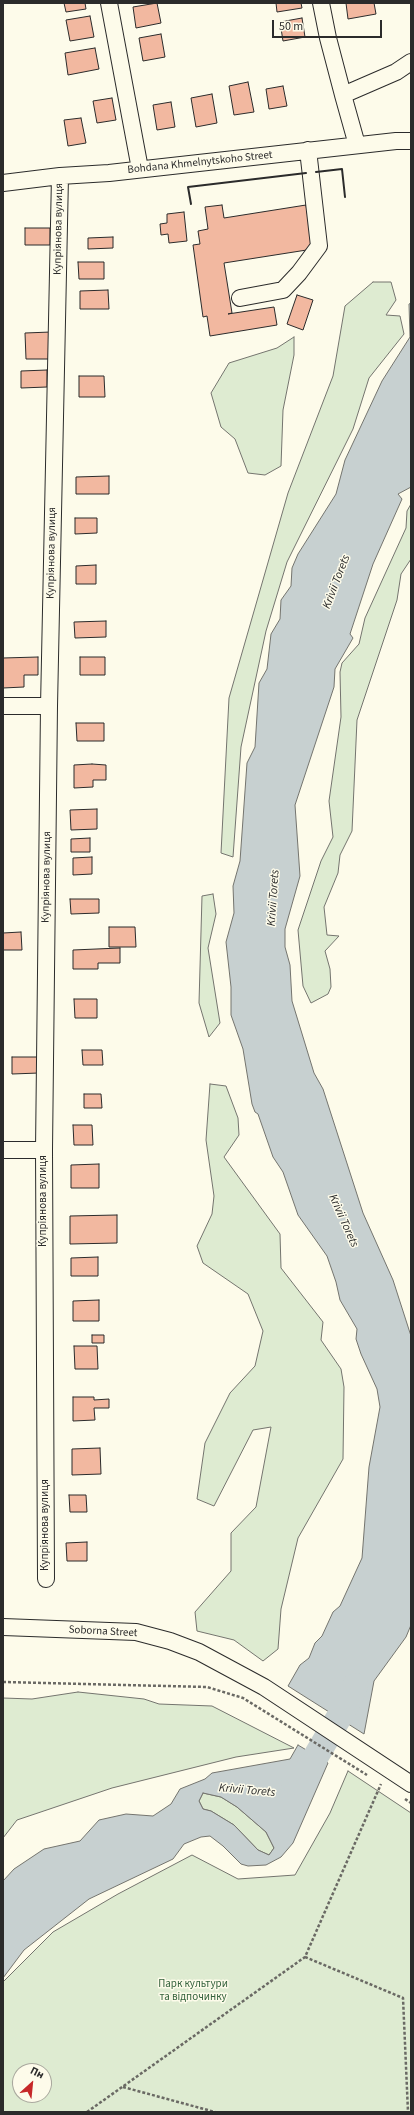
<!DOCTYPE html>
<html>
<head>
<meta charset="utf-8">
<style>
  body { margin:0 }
  #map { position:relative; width:414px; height:2115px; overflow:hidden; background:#fdfbea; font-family:"Source Sans 3",sans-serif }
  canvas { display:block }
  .frame { position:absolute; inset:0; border:4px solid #2b2b2b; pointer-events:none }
  .north { position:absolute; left:12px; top:2063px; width:40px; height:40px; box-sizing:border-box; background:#fdfbea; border:1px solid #a9a89e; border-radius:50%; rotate:27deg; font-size:11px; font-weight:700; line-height:16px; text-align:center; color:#2b2b2b }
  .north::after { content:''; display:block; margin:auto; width:14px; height:18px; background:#c62828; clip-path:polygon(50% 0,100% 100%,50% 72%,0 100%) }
  .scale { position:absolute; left:272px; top:20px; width:110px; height:18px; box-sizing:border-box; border:2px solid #2b2b2b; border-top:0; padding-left:5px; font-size:12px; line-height:14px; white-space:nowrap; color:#2b2b2b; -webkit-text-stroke:3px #fdfbea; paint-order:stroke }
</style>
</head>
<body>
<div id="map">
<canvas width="414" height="2115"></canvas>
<div class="frame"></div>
<div class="north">Пн</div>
<div class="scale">50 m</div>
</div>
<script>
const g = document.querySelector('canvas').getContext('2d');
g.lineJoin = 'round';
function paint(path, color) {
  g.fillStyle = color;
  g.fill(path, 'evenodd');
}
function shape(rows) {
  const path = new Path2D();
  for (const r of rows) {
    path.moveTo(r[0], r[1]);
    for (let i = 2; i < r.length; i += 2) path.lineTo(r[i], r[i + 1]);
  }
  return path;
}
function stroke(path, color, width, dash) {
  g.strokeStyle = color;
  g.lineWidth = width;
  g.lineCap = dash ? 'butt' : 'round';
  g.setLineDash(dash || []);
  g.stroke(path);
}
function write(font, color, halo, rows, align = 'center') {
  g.font = font + ' "Source Sans 3",sans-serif';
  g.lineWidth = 3;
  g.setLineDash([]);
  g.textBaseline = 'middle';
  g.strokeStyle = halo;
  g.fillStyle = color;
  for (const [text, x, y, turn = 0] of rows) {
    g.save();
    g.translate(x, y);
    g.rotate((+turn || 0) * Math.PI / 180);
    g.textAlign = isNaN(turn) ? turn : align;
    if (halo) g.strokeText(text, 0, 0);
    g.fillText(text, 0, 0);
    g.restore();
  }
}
const green = shape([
  [373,282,391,282,396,300,386,315,400,316,404,334,369,378,353,429,287,562,266,631,241,747,233,857,221,853,229,698,288,493,333,376,345,306,373,282],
  [294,337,294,355,283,410,281,466,265,475,248,473,235,439,221,427,211,393,229,363,277,348,294,337],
  [411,504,411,559,401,574,397,600,357,720,352,831,340,855,338,873,324,907,327,935,339,936,325,951,330,969,331,987,328,994,311,1003,303,986,298,930,321,861,333,837,329,801,341,717,340,672,342,663,359,644,365,618,406,528,407,511,411,504],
  [213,894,216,914,208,948,220,1023,209,1037,199,1003,202,896,213,894],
  [210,1084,226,1086,238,1118,239,1135,224,1157,280,1234,281,1268,323,1322,321,1340,341,1369,344,1387,343,1459,298,1538,281,1609,278,1649,263,1661,234,1640,197,1631,195,1612,231,1571,231,1533,256,1507,271,1427,253,1430,214,1506,197,1499,205,1443,230,1393,255,1366,263,1331,248,1294,203,1263,197,1246,212,1214,214,1196,206,1140,210,1084],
  [78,1692,144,1699,159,1704,212,1706,294,1748,236,1757,112,1788,17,1820,3,1838,3,1698,32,1699,78,1692],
  [348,1771,411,1813,411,2112,3,2112,3,1982,53,1932,118,1894,192,1855,238,1879,295,1875,330,1813,348,1771],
  [20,2071,44,2071,44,2095,20,2095,20,2071],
  [203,1793,221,1797,237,1807,266,1832,274,1848,269,1855,258,1850,234,1825,211,1811,203,1809,199,1801,203,1793]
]);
paint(green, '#deebd1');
stroke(green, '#74746e', 1);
const water = shape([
  [411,303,411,487,398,494,402,499,373,564,350,634,353,638,335,669,334,687,295,805,300,876,285,929,285,947,290,965,292,1001,314,1073,323,1089,363,1213,393,1280,411,1336,411,1625,406,1637,374,1681,364,1734,288,1686,300,1665,309,1658,315,1643,322,1636,333,1612,340,1606,362,1558,369,1467,380,1407,377,1389,361,1354,356,1339,357,1329,340,1300,336,1282,327,1256,298,1215,283,1172,273,1157,258,1114,255,1112,252,1104,243,1049,231,1015,231,987,226,942,234,913,233,886,240,861,247,763,255,747,259,683,267,669,271,634,280,619,281,600,291,586,292,568,298,554,336,494,345,460,382,381,410,337,409,304,411,303],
  [298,1745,328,1763,293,1843,281,1857,266,1865,248,1866,241,1864,223,1846,210,1836,201,1837,184,1844,173,1859,89,1899,24,1950,3,1978,3,1881,14,1869,44,1849,80,1841,99,1820,126,1814,153,1816,171,1804,180,1789,205,1779,212,1773,290,1759,298,1745],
  [203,1793,221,1797,237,1807,266,1832,274,1848,269,1855,258,1850,234,1825,211,1811,203,1809,199,1801,203,1793]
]);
paint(water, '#c7d0d0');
stroke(water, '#74746e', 1);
stroke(shape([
  [294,1782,309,1768,348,1702,355,1686]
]), '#c7d0d0', 26);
const building = shape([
  [64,3,85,3,86,9,66,12,64,3],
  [157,3,161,23,136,28,133,7,157,3],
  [276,3,301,3,302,8,277,12,276,3],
  [346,3,374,3,376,14,348,19,346,3],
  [90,16,94,37,70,41,66,20,90,16],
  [302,18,305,37,283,41,280,22,302,18],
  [161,34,165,57,143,61,139,38,161,34],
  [95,48,99,69,68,75,65,53,95,48],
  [248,82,254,112,234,115,229,86,248,82],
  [283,86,287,106,269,109,266,89,283,86],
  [212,94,217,123,196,127,191,98,212,94],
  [112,98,116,120,97,123,93,101,112,98],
  [171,102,175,127,157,130,153,105,171,102],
  [81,118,86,143,68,146,64,120,81,118],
  [222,205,224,218,306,205,313,249,224,263,232,313,228,314,274,307,277,325,210,336,207,316,203,317,193,245,200,244,198,231,208,229,205,207,222,205],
  [184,212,187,241,169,243,168,234,161,235,160,224,167,223,167,214,184,212],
  [25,228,50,228,50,245,25,245,25,228],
  [113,237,113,248,88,249,88,238,113,237],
  [78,262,104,262,104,279,79,279,78,262],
  [108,290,109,309,80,309,80,291,108,290],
  [297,295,313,300,303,330,287,324,297,295],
  [51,332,51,359,26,359,25,333,51,332],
  [47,370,47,387,21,388,21,371,47,370],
  [79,376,104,376,105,397,79,397,79,376],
  [109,476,109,494,76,494,76,477,109,476],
  [75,518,97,518,97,533,75,534,75,518],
  [96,565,96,584,76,584,76,566,96,565],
  [106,621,106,637,75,638,74,622,106,621],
  [38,657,38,675,24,675,24,687,3,688,3,658,38,657],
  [80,657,105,657,105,675,80,675,80,657],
  [76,723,104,723,104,741,77,741,76,723],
  [92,764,106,765,106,780,93,780,93,787,74,788,74,765,92,764],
  [97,809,97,829,71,830,70,810,97,809],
  [90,838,90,852,71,852,71,839,90,838],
  [92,857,92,874,73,875,73,858,92,857],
  [70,899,99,899,99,913,71,914,70,899],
  [109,927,135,927,136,947,109,947,109,927],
  [21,932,22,950,3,950,3,933,21,932],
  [120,948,120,963,98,963,98,969,73,969,73,950,120,948],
  [74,999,97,999,97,1018,75,1018,74,999],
  [82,1050,102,1050,103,1065,83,1065,82,1050],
  [12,1057,39,1057,39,1073,12,1074,12,1057],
  [84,1094,101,1094,102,1108,84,1108,84,1094],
  [73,1125,92,1125,93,1145,74,1145,73,1125],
  [99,1164,99,1188,71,1188,71,1165,99,1164],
  [117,1215,117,1243,70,1244,70,1216,117,1215],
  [98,1257,98,1276,71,1276,71,1258,98,1257],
  [99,1300,99,1321,73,1321,73,1301,99,1300],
  [92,1335,104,1335,104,1343,92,1343,92,1335],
  [74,1346,97,1346,98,1369,75,1369,74,1346],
  [73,1397,94,1397,94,1400,109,1399,109,1408,94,1408,95,1420,73,1421,73,1397],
  [100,1448,101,1474,72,1475,72,1449,100,1448],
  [69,1495,86,1495,87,1512,70,1512,69,1495],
  [87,1542,87,1561,67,1561,66,1543,87,1542]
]);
paint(building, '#f2b8a0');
stroke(building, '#2b2b2b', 1);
const minor = shape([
  [109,3,140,169],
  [321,3,328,38,343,95],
  [357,145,343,95,396,72,411,62],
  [3,183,60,176,109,173,396,141,411,141],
  [240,298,283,290,299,273,319,246,308,150],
  [3,706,49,706],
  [3,1150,44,1150],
  [46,1579,44,1150,49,706,60,176],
  [3,1627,136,1632,170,1641,199,1652,264,1687,411,1784]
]);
stroke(minor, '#2b2b2b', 18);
stroke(shape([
  [3,1682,207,1687,243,1698,367,1775],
  [405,1799,411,1803],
  [305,1957,403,1998,408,2112],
  [123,2087,215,2112],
  [87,2112,305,1957,381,1784]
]), '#6a6964', 2.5, [3, 2]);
stroke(minor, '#fdfbea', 16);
stroke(shape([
  [316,172,342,169,345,197],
  [191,204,188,187,306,173]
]), '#2b2b2b', 2);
write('11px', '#2b2b2b', '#fdfbea', [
  ["Bohdana Khmelnytskoho Street",200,163,-6],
  ["Купріянова вулиця",59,229,-89],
  ["Купріянова вулиця",52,553,-89],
  ["Купріянова вулиця",47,877,-89],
  ["Купріянова вулиця",44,1201,-90],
  ["Купріянова вулиця",46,1525,-90],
  ["Soborna Street",103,1632,3]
]);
write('11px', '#34623c', '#fdfbea', [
  ["Парк культури",193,1985],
  ["та відпочинку",193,1998]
]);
write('italic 12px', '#2b2b2b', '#fdfbea', [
  ["Krivii Torets",337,582,-69],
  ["Krivii Torets",274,898,-86],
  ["Krivii Torets",343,1221,66],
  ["Krivii Torets",247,1791,5]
]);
</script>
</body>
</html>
